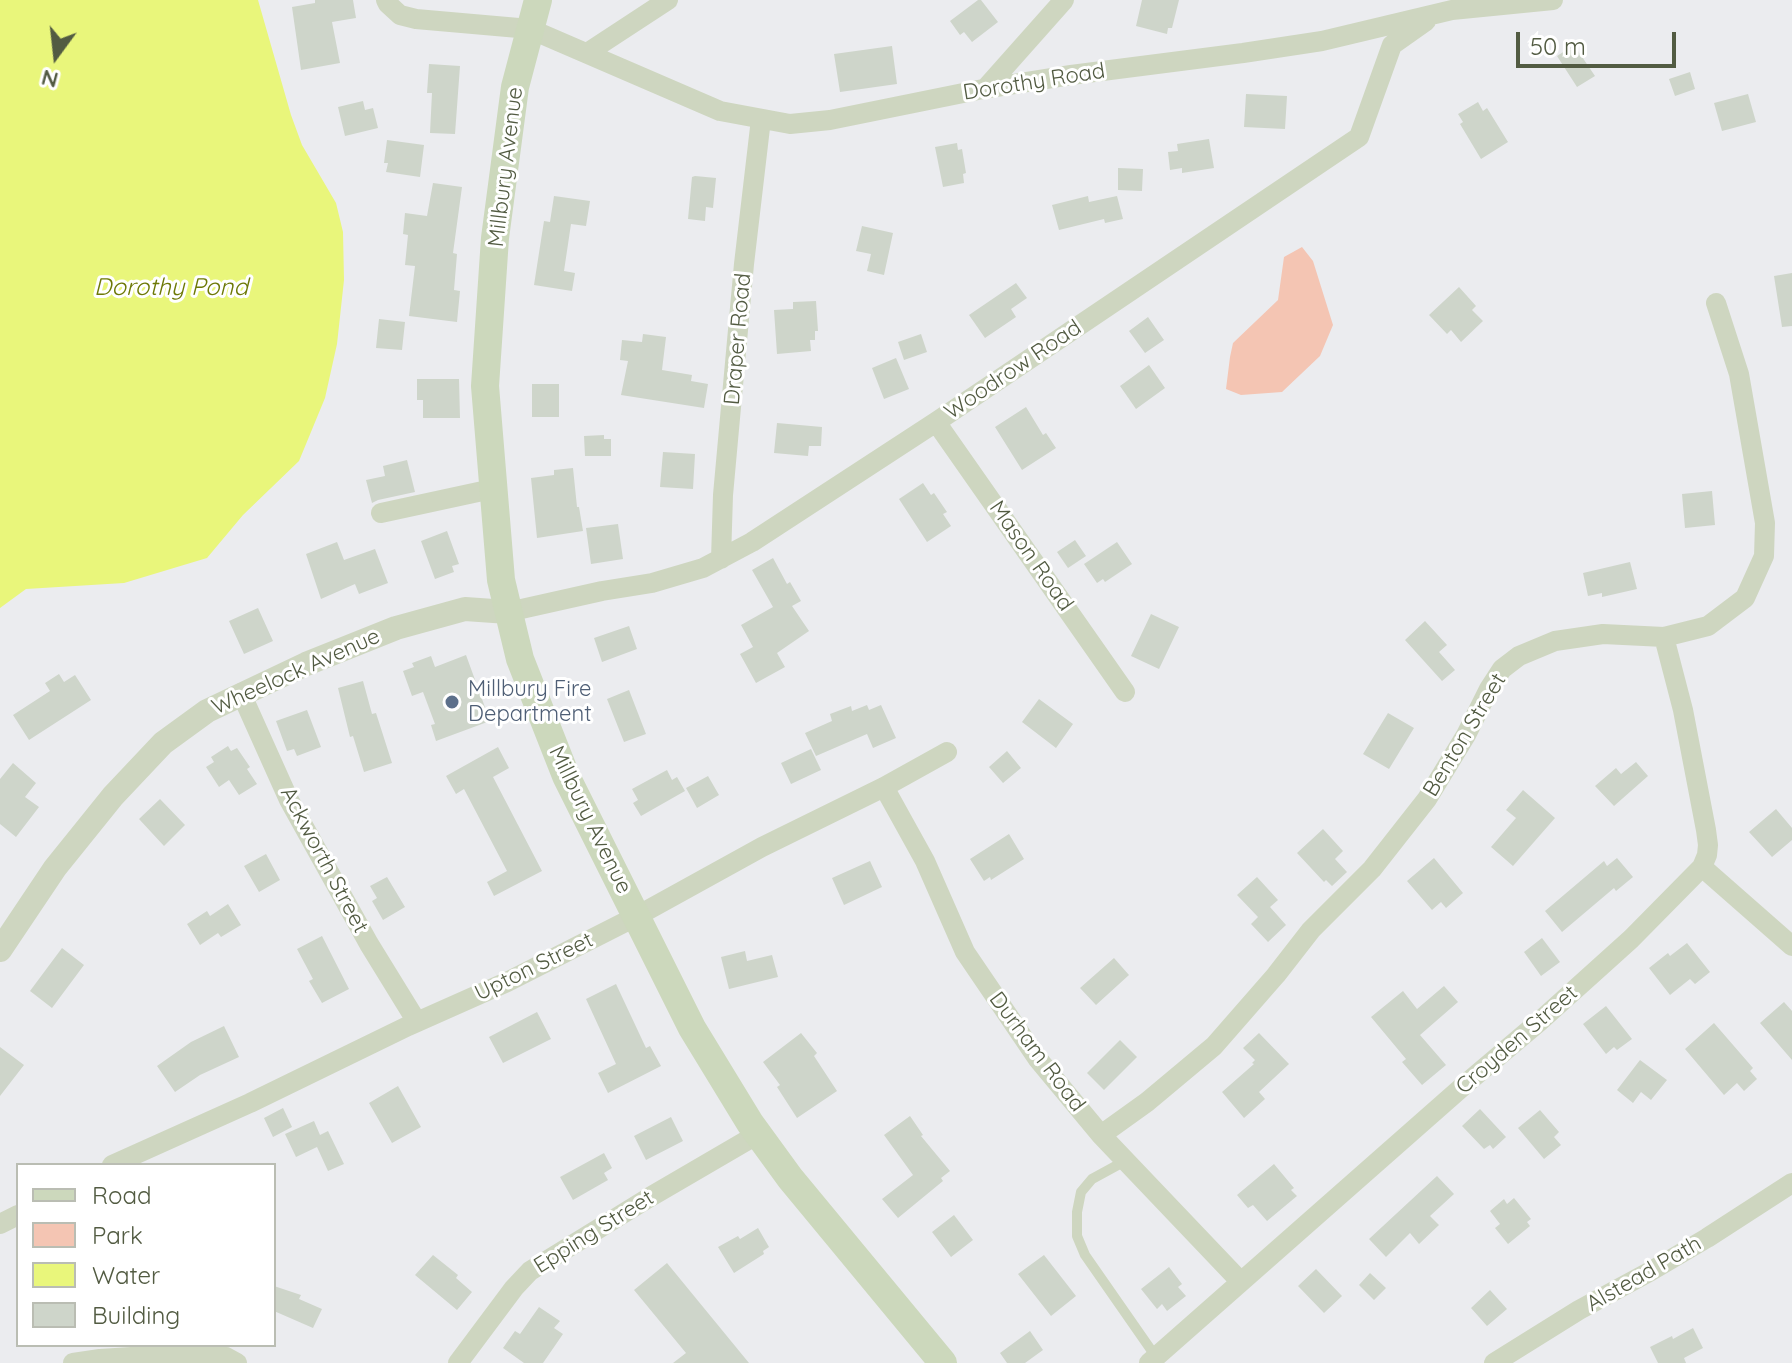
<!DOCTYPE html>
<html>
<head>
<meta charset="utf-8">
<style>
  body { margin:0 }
  #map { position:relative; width:1792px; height:1363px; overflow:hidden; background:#ebecef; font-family:Quicksand,sans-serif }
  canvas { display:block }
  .legend { position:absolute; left:16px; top:1163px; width:260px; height:184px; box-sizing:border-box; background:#fff; border:2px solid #babdb3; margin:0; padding:10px 14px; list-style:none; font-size:24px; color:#525b42 }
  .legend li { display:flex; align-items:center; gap:16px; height:40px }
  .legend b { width:40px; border:2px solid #babdb3 }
  .north { position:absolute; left:16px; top:16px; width:80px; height:80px; -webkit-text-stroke:6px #fff; paint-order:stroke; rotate:195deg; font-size:22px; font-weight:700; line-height:32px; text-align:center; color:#525b42 }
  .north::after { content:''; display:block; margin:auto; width:28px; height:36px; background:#525b42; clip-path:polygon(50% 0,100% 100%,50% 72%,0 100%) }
  .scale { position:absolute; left:1516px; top:32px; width:160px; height:36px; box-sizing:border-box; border:4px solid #525b42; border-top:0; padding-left:10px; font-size:24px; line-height:28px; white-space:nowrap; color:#525b42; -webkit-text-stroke:6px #fff; paint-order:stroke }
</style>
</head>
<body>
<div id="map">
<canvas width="1792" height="1363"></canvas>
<ul class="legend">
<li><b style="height:10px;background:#ccd8bc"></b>Road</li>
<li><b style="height:22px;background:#f4c5b3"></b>Park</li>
<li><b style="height:22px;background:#e9f67b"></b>Water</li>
<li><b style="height:22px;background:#ced5ca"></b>Building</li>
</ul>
<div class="north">N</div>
<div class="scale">50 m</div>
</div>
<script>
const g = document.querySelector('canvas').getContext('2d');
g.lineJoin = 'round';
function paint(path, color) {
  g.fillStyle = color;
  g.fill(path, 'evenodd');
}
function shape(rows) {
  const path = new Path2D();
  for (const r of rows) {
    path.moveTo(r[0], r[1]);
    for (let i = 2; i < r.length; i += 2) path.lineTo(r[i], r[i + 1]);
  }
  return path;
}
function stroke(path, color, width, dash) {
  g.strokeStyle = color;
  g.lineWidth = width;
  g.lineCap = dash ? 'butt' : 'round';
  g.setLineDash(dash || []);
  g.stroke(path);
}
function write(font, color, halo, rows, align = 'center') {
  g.font = font + ' Quicksand,sans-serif';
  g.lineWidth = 6;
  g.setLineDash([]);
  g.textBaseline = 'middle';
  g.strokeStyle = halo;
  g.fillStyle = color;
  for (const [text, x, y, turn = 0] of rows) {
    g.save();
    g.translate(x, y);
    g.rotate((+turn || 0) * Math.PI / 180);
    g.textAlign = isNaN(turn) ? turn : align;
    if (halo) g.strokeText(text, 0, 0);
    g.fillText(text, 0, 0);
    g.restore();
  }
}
paint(shape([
  [1302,247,1313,261,1333,325,1320,356,1282,392,1241,395,1226,389,1230,357,1233,343,1278,300,1284,257]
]), '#f4c5b3');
paint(shape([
  [0,0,258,0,291,115,302,145,336,203,343,232,344,280,337,344,325,398,299,461,243,515,207,558,124,583,26,589,0,608]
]), '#e9f67b');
paint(shape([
  [315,0,353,0,356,18,332,22,340,63,301,70,292,7,315,3],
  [978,0,981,0,998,22,972,42,964,32,960,35,950,21],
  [1142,0,1179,0,1172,28,1168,28,1167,34,1136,26],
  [1574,45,1595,76,1577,87,1557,56],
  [892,46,897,84,840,92,834,54],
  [429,64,460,66,455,134,430,133,432,93,427,93],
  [1690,72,1695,89,1675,96,1669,79],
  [1246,94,1287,96,1285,129,1244,127],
  [1748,94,1756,122,1722,131,1714,103],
  [363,101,365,110,373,108,378,128,345,136,338,107],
  [1478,102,1483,111,1487,108,1508,142,1481,159,1460,124,1463,122,1458,114],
  [1209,139,1214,168,1182,173,1182,168,1170,170,1168,152,1178,151,1177,144],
  [387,140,424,145,420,177,386,172,388,163,384,163],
  [957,143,958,150,962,149,966,173,963,174,964,183,943,187,935,147],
  [1118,168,1143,169,1142,191,1118,190],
  [695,176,716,178,713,208,706,207,705,221,688,219,692,177],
  [433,183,462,187,453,253,457,254,454,290,460,291,457,322,409,316,415,266,405,265,408,235,403,234,405,213,427,216],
  [554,196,590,201,586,226,571,224,564,271,575,273,572,291,534,285,544,221,550,222],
  [1088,196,1089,202,1117,196,1123,219,1105,223,1104,219,1059,230,1052,205],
  [862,226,893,233,884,275,867,271,871,254,856,251],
  [1792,273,1792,326,1782,327,1774,276],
  [1016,283,1027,298,1011,309,1016,317,985,338,969,315],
  [1459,287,1476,306,1472,310,1483,321,1461,342,1451,330,1447,334,1429,315],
  [816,301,818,331,815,331,815,340,810,340,811,351,777,354,774,310,793,309,793,302],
  [1148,317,1164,340,1145,353,1129,331],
  [379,319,405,322,402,350,376,348],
  [643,334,666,337,662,370,692,375,691,381,708,384,704,408,621,395,628,361,620,360,622,340,642,342],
  [921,334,927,352,904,360,898,342],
  [896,358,909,389,884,399,872,368],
  [1149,365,1165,388,1136,409,1120,386],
  [417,379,459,379,460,418,423,418,423,400,417,400],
  [532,384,559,384,559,417,532,417],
  [1026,407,1043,435,1046,433,1056,448,1022,470,995,427],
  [777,423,822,427,821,446,809,446,808,456,774,453],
  [604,435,604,439,611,439,611,456,585,456,584,436],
  [663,452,695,454,693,489,660,487],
  [407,460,415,492,378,500,372,503,366,480,385,476,383,466],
  [573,468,577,507,579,507,583,531,537,538,531,478,554,475,554,470],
  [923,483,931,495,934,493,947,512,943,514,951,526,927,542,899,499],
  [1712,491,1715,525,1685,528,1682,494],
  [618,524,623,559,591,564,586,528],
  [447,531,459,564,452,566,454,572,435,579,421,541],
  [1075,540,1086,556,1068,568,1057,552],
  [337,542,344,560,375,549,388,583,359,594,355,584,321,599,306,554],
  [1117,542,1132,564,1105,582,1103,579,1097,583,1084,564],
  [773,558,787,584,790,582,801,601,792,606,809,631,777,653,785,667,756,683,740,654,753,647,741,625,773,607,752,570],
  [1630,562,1637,589,1602,597,1602,593,1588,596,1583,573],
  [258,608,273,641,244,654,229,621],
  [1151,614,1179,627,1159,669,1131,656],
  [1425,621,1447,645,1439,652,1455,670,1442,681,1405,640],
  [629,626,637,649,602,662,594,638],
  [466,655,490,721,436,741,431,725,435,724,423,692,412,696,403,671,414,667,412,663,431,656,435,667],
  [59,674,64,682,75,675,91,700,29,740,13,715,50,691,45,683],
  [363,681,372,714,376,713,392,763,364,772,353,736,350,737,338,688],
  [629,690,646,734,624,742,607,699],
  [1039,699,1073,724,1056,748,1022,722],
  [867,705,869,710,881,705,896,738,873,748,867,734,816,756,805,733,832,721,830,714,851,706,852,711],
  [307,710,321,747,297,756,294,749,287,751,276,721],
  [1388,713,1414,728,1389,769,1363,754],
  [228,746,231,751,237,748,250,767,247,769,257,784,239,795,229,780,219,787,206,767,214,762,211,757],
  [498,747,509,768,493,777,542,871,494,896,487,882,507,871,464,789,456,794,446,776],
  [811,749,821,770,791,784,781,763],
  [1007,751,1021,768,1003,783,989,767],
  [1636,762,1648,776,1614,806,1595,786,1616,768,1621,774],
  [13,763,36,783,25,797,39,807,16,837,0,824,0,779],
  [667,770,672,780,677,777,685,791,641,816,633,803,638,800,632,789],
  [708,776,719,795,697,808,686,788],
  [1523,790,1555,818,1513,866,1491,847,1516,818,1506,810],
  [160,799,185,825,164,846,139,819],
  [1776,809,1792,828,1792,840,1772,857,1749,832],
  [1323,829,1343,851,1335,859,1347,872,1332,886,1326,880,1324,882,1297,853],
  [1009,834,1024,859,991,880,990,877,984,881,970,859],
  [266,854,280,880,259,892,244,866],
  [1434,858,1463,893,1446,908,1441,902,1432,910,1407,881],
  [1617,858,1633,877,1616,891,1614,888,1562,932,1545,911,1604,861,1607,866],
  [870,861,882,887,844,905,832,878],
  [387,877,405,907,383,920,372,901,377,898,370,886],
  [1257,877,1278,900,1270,907,1286,925,1268,942,1251,924,1258,917,1237,895],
  [228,904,241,925,221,937,218,933,200,945,187,924,207,911,210,916],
  [322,936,349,989,322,1003,309,981,313,979,297,949],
  [1542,938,1560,962,1541,976,1524,952],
  [1687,943,1710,972,1695,984,1690,979,1670,995,1649,968,1668,953,1670,956],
  [62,948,84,965,52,1008,30,991],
  [745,951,747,961,772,955,778,977,729,989,721,957],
  [1114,958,1129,975,1096,1005,1080,988],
  [616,984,646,1048,650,1046,661,1066,608,1093,598,1073,616,1064,586,999],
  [1444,986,1458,1002,1420,1035,1446,1065,1422,1085,1402,1062,1406,1059,1371,1017,1403,991,1417,1009],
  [1784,1002,1792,1011,1792,1060,1760,1023],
  [1606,1006,1632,1039,1617,1050,1614,1047,1606,1054,1583,1024],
  [537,1012,551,1039,503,1063,489,1037],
  [1714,1023,1753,1068,1750,1071,1757,1079,1744,1091,1737,1083,1724,1095,1685,1049],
  [224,1026,239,1057,200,1075,175,1092,157,1066,191,1042],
  [801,1033,817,1053,814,1056,837,1091,797,1118,777,1087,780,1085,763,1062],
  [1259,1033,1289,1064,1259,1092,1265,1099,1244,1118,1222,1092,1254,1064,1252,1063,1255,1060,1243,1048],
  [1120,1040,1137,1057,1104,1090,1087,1073],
  [0,1047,24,1065,0,1096],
  [1640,1060,1667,1080,1651,1100,1641,1092,1633,1103,1617,1090],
  [398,1086,421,1127,392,1143,369,1103],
  [283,1108,292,1127,273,1137,264,1118],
  [1480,1109,1506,1137,1493,1149,1490,1145,1484,1149,1462,1126],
  [1540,1110,1559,1132,1554,1137,1561,1145,1544,1159,1518,1128],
  [910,1116,923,1135,921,1136,950,1171,941,1178,943,1181,898,1218,882,1199,913,1175,884,1135],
  [671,1117,683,1141,646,1160,634,1136],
  [314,1121,320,1135,328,1131,344,1164,328,1171,317,1147,296,1157,285,1134],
  [604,1153,612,1168,604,1173,608,1180,573,1200,560,1177],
  [1274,1164,1294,1188,1291,1190,1297,1196,1267,1221,1253,1205,1248,1208,1237,1195],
  [1437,1176,1454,1194,1430,1216,1439,1225,1419,1244,1410,1233,1386,1257,1369,1239],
  [1514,1198,1531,1219,1527,1222,1530,1226,1508,1244,1495,1228,1500,1224,1490,1211,1504,1199,1507,1204],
  [954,1215,973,1240,951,1257,932,1232],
  [758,1228,769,1247,763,1251,764,1254,734,1273,718,1247,738,1236,740,1239],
  [433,1255,458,1275,456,1278,472,1292,457,1310,415,1275],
  [1044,1255,1076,1296,1051,1316,1018,1274],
  [667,1263,749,1363,673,1363,686,1353,634,1290],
  [1169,1267,1182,1284,1178,1287,1186,1296,1167,1311,1162,1304,1157,1309,1141,1289],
  [1316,1269,1342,1296,1324,1313,1298,1286],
  [1370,1273,1386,1288,1374,1300,1359,1285],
  [274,1286,301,1295,299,1299,322,1309,313,1328,274,1311],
  [1490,1290,1507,1309,1487,1326,1471,1308],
  [539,1307,560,1321,554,1328,563,1334,543,1363,524,1363,503,1348,515,1331,520,1334],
  [1693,1328,1703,1348,1684,1358,1686,1363,1658,1363,1650,1347,1672,1336,1673,1339],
  [1030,1331,1043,1350,1025,1363,1007,1363,1000,1353]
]), '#ced5ca');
stroke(shape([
  [1125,1161,1092,1179,1081,1192,1077,1212,1077,1236,1085,1255,1156,1357]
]), '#ced6c0', 10);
stroke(shape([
  [386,0,388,4,400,15,416,19,530,29,720,111,790,124,830,120,983,89,1071,75,1243,53,1322,41,1452,10,1553,0],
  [587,53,668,0],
  [985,89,1064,0],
  [936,422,1125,692],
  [381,513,492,489],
  [721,559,723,495,744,264,761,119],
  [508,612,602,591,652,583,703,568,752,542,936,422,1359,137,1392,45,1426,21],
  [241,693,289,800,369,944,417,1022],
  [884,787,925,861,965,952,1037,1058,1101,1135,1241,1282],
  [1702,867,1792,946],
  [1101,1135,1147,1102,1214,1046,1276,975,1311,930,1372,869,1427,799,1466,735,1489,689,1502,669,1519,656,1555,641,1603,634,1664,637,1708,626,1745,598,1764,556,1765,523,1739,374,1716,303],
  [112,1165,250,1103,408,1026,507,982,637,916,762,847,884,787,947,752],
  [0,1224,18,1215],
  [73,1363,100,1359,178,1354,226,1357,237,1363],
  [458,1363,514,1288,530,1271,650,1197,758,1134],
  [1149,1363,1469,1081,1540,1021,1631,939,1702,867,1707,855,1708,845,1706,830,1683,710,1664,637],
  [1494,1363,1579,1310,1651,1271,1707,1238,1792,1183]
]), '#ced6c0', 20);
stroke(shape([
  [0,950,55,868,113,796,163,743,207,711,306,664,396,628,465,609,508,612]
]), '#ced6c0', 24);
stroke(shape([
  [538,0,515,87,495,238,485,386,501,580,520,659,566,776,692,1028,750,1123,790,1178,943,1363]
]), '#ccd8bc', 28);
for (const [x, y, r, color] of [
  [452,702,8,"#5c6f8a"]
]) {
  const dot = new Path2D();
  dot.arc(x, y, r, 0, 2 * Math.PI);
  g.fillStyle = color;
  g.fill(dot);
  stroke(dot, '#fff', 3);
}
write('22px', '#525b42', '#fff', [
  ["Dorothy Road",1034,82,-9],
  ["Millbury Avenue",506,167,-83],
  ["Draper Road",738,339,-85],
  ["Woodrow Road",1013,370,-34],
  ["Mason Road",1031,556,55],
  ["Wheelock Avenue",296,672,-24],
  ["Benton Street",1465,735,-59],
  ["Millbury Avenue",590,820,64],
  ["Ackworth Street",324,860,62],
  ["Upton Street",534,967,-26],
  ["Croyden Street",1517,1040,-41],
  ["Durham Road",1037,1052,53],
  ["Epping Street",594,1232,-32],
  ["Alstead Path",1644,1274,-30]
]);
write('22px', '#4e5e75', '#fff', [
  ["Millbury Fire",468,689],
  ["Department",468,714]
], 'left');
write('italic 24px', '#6d7906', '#fff', [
  ["Dorothy Pond",171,288]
]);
</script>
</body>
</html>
